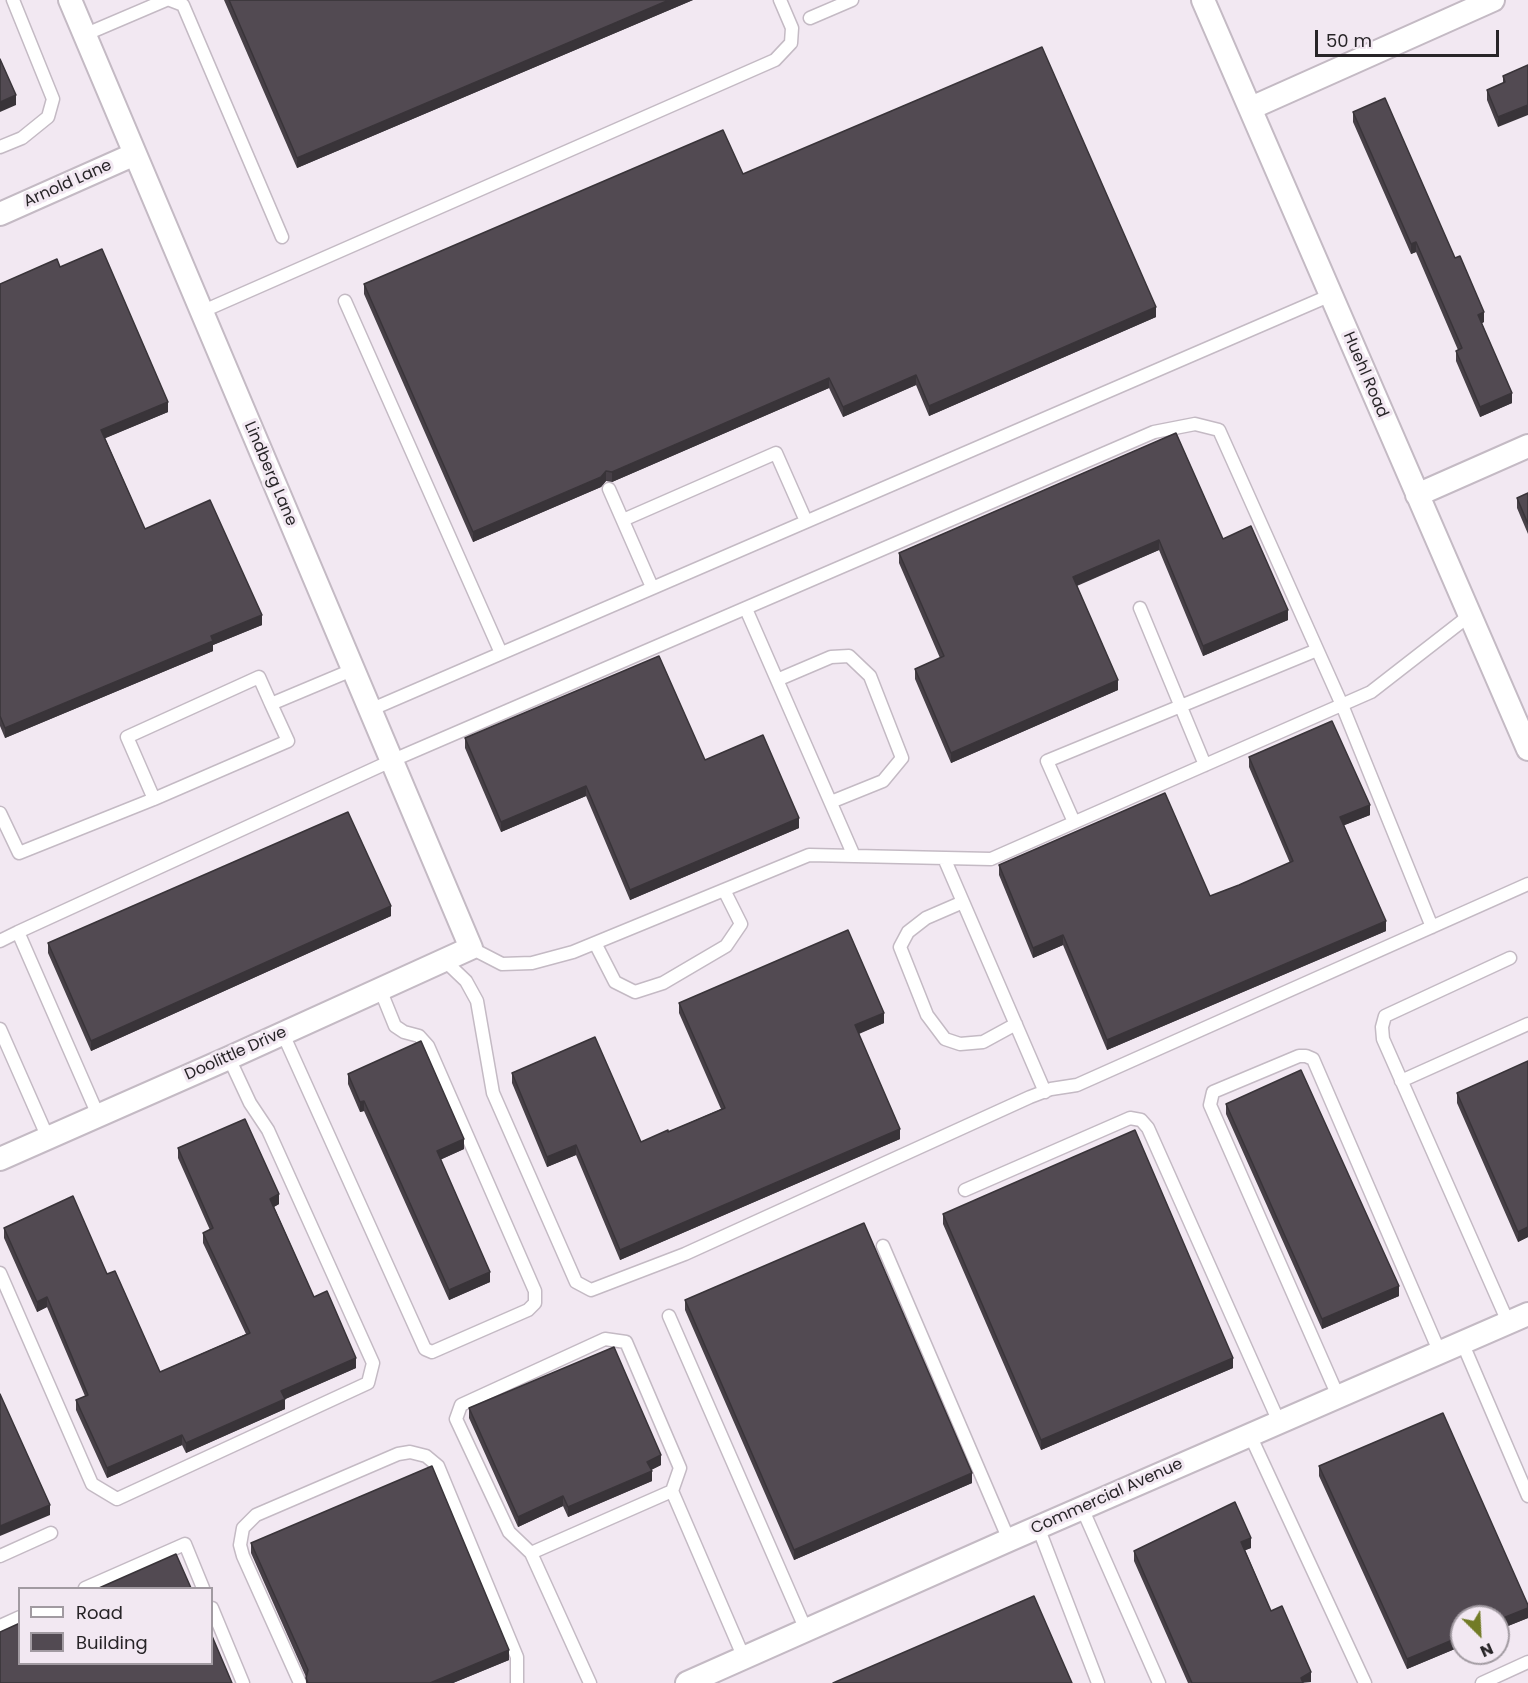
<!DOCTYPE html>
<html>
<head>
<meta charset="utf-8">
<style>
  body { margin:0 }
  #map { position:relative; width:1528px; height:1683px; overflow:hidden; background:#f2e8f2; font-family:Poppins,sans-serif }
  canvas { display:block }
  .legend { position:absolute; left:18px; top:1587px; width:195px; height:78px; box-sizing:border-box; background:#f2e8f2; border:2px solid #a19aa1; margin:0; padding:8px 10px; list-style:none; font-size:18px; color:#282528 }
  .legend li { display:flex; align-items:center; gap:12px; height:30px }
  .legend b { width:30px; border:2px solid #a19aa1 }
  .north { position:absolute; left:1450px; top:1605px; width:60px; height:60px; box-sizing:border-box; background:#f2e8f2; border:2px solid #a19aa1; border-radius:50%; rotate:156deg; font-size:16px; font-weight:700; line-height:24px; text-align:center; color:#282528 }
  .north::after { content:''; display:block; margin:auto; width:21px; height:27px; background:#727b26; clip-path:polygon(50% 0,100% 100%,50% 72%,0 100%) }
  .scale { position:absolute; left:1315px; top:30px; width:184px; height:27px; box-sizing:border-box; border:3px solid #282528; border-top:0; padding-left:8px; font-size:18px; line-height:21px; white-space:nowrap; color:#282528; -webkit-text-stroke:4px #f2e8f2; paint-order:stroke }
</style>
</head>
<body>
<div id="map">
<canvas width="1528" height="1683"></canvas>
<ul class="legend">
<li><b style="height:8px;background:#fff"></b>Road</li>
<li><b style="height:16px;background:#524a52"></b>Building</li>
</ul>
<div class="north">N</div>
<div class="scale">50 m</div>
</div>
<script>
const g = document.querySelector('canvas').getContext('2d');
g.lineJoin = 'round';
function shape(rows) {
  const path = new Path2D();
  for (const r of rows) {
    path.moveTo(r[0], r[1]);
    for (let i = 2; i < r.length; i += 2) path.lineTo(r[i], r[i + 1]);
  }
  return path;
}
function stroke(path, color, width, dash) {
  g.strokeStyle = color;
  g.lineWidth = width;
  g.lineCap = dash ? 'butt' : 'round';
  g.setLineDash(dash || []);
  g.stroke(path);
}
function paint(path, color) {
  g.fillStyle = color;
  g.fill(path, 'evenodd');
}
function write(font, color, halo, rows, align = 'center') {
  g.font = font + ' Poppins,sans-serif';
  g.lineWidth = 6;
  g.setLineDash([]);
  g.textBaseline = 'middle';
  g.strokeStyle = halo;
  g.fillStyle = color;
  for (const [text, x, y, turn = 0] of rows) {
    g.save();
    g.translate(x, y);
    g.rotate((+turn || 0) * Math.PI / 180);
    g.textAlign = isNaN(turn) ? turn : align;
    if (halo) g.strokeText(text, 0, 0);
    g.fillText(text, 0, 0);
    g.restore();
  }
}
const lane = shape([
  [170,0,183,5,282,237],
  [810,18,852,0],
  [84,35,166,0],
  [0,147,22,138,48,117,53,99,13,0],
  [345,301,501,653],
  [201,312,775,60,791,43,792,28,780,0],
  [609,489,652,587],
  [623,520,776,453,806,521],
  [1140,608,1205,765],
  [746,609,854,856],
  [777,680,831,657,849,656,870,676,902,758,883,781,831,802],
  [271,704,259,677,127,737,154,799,288,741,271,704,352,670],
  [370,710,1331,295],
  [0,813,19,853,154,799],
  [1074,822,1047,761,1317,650],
  [944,858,1045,1092],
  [963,902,926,918,908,932,900,947,927,1015,945,1039,960,1044,983,1042,1016,1024],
  [0,941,18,932],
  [595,943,615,982,635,992,663,983,726,946,741,924,724,890],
  [471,948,502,964,532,963,573,952,809,855,991,859,1371,692,1470,615],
  [444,960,466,981,477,1001,493,1093,576,1282,591,1290,685,1254,1030,1097,1051,1089,1077,1085,1528,884],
  [0,1029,48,1138],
  [283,1034,425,1349,432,1352,528,1310,535,1303,535,1291,428,1046,419,1036,404,1032,395,1026,380,989],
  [1401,1081,1528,1024],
  [98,1115,18,932,391,761,1154,432,1195,424,1219,430,1342,705,1432,927],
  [965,1190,1130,1118,1141,1120,1148,1128,1279,1422],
  [883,1246,1009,1540],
  [0,1273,92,1484,117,1499,368,1383,373,1363,268,1130,250,1103,229,1058],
  [669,1316,806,1630],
  [1508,1322,1383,1039,1382,1027,1385,1016,1510,958],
  [1462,1342,1528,1496],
  [1338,1396,1210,1105,1213,1092,1299,1056,1306,1056,1313,1059,1440,1353],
  [1250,1435,1365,1683],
  [1082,1508,1159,1683],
  [1038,1527,1098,1683],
  [531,1553,672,1491],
  [0,1556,51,1533],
  [85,1588,185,1544,203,1588],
  [212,1608,243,1683],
  [0,1626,20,1617],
  [300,1683,243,1556,240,1545,243,1528,256,1515,398,1454,410,1452,426,1456,438,1466,517,1657,517,1683],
  [590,1683,531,1553,509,1532,456,1419,461,1405,605,1339,626,1342,680,1468,672,1491,744,1658],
  [1482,1683,1528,1662]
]);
const street = shape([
  [1203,0,1528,749],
  [1251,108,1493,0],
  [0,214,135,154],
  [1417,495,1528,446],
  [0,1159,229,1058,471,948,70,0],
  [687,1683,1009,1540,1528,1314]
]);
stroke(lane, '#c4bac4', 15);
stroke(street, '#c4bac4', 26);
stroke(lane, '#fff', 12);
stroke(street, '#fff', 22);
paint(shape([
  [224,0,693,0,297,168],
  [1528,65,1498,127,1487,100,1487,90,1503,83,1503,76],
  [1353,112,1455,258,1484,322,1482,323,1512,403,1480,417,1456,361,1456,351,1458,350,1416,252,1411,254,1353,122],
  [743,174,1156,317,929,416,916,385,843,417,829,388,612,482,606,481,601,487,473,542,364,294,364,284],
  [60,267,168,412,105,438,145,529,262,625,213,645,213,651,5,738,0,726,0,284],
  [1176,433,1223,539,1288,620,1203,656,1159,550,1077,586,1118,690,951,763,915,679,915,669,940,658,899,563,899,553],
  [1528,493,1528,534,1517,508,1517,498],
  [465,738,705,760,799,828,630,900,586,796,501,832,465,748],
  [1249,757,1370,815,1344,825,1386,931,1107,1050,1063,945,1033,958,999,875,999,865,1210,896,1239,885,1290,863,1249,767],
  [391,916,91,1051,48,953,48,943],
  [679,1003,884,1023,859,1034,900,1139,620,1260,576,1155,547,1167,512,1083,512,1073,641,1142,668,1132,721,1109,679,1013],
  [1528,1061,1528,1237,1518,1242,1457,1103,1457,1093],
  [348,1074,464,1149,440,1160,490,1282,449,1300,364,1111,360,1112,348,1084],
  [1226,1104,1399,1296,1322,1329,1226,1114],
  [178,1148,279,1204,274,1207,314,1297,356,1368,285,1399,285,1409,186,1453,182,1445,107,1478,76,1410,76,1400,85,1396,47,1307,37,1312,4,1238,4,1228,107,1274,160,1372,246,1334,203,1243,203,1233,210,1230,178,1158],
  [943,1214,1233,1368,1041,1450,943,1224],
  [685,1300,972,1483,794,1560,685,1310],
  [469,1408,661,1465,651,1470,652,1481,568,1517,563,1506,518,1527,469,1418],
  [1319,1466,1528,1618,1498,1630,1498,1617,1462,1617,1462,1646,1407,1669,1319,1476],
  [251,1543,509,1660,453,1683,306,1683,306,1677,251,1553],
  [1251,1548,1245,1550,1271,1611,1311,1682,1188,1683,1134,1561,1134,1551]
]), '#474047');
paint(shape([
  [669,0,693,0,297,168,297,158],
  [16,95,16,105,0,112,0,102],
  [1528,105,1528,115,1498,127,1498,117],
  [1416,242,1416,252,1411,254,1411,244],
  [1156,307,1156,317,929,416,929,406],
  [1484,312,1484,322,1478,325,1478,315],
  [916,375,916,385,843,417,843,407],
  [829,378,829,388,612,482,612,472],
  [1512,393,1512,403,1480,417,1480,407],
  [168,402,168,412,101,440,101,430],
  [606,471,606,481,601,487,473,542,473,532],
  [1159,540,1159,550,1073,587,1073,577],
  [1288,610,1288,620,1203,656,1203,646],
  [262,615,262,625,213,645,213,651,5,738,5,728,211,636],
  [1118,680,1118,690,951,763,951,753],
  [586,786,586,796,501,832,501,822],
  [1370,805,1370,815,1340,827,1340,817],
  [799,818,799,828,630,900,630,890],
  [391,906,391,916,91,1051,91,1041],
  [1386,921,1386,931,1107,1050,1107,1040],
  [1063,935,1063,945,1033,958,1033,948],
  [884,1013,884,1023,855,1035,855,1025],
  [364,1101,364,1111,360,1112,360,1102],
  [900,1129,900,1139,620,1260,620,1250],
  [464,1139,464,1149,437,1161,437,1151],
  [576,1145,576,1155,547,1167,547,1157],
  [279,1194,279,1204,270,1209,270,1199],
  [1528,1227,1528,1237,1518,1242,1518,1232],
  [490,1272,490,1282,449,1300,449,1290],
  [1399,1286,1399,1296,1322,1329,1322,1319],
  [47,1297,47,1307,37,1312,37,1302],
  [356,1358,356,1368,281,1401,281,1391],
  [1233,1358,1233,1368,1041,1450,1041,1440],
  [285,1399,285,1409,186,1453,186,1443],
  [182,1435,182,1445,107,1478,107,1468],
  [661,1455,661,1465,647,1472,647,1462],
  [652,1471,652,1481,568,1517,568,1507],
  [972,1473,972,1483,794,1560,794,1550],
  [563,1496,563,1506,518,1527,518,1517],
  [50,1505,50,1515,0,1536,0,1526],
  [1251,1538,1251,1548,1241,1552,1241,1542],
  [1528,1608,1528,1618,1498,1630,1498,1620],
  [1462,1636,1462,1646,1407,1669,1407,1659],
  [509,1650,509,1660,453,1683,430,1683],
  [1311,1672,1311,1682,1301,1683,1301,1678]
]), '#393439');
const building = shape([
  [229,0,669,0,297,158,229,0],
  [1042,47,1156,307,929,406,916,375,843,407,829,378,612,472,606,471,601,477,473,532,364,284,723,130,743,174,1042,47],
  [0,59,16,95,0,102,0,59],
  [1528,65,1528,105,1498,117,1487,90,1505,82,1503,76,1528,65],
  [1385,98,1455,258,1460,256,1484,312,1478,315,1512,393,1480,407,1456,351,1462,348,1416,242,1411,244,1353,112,1385,98],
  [102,249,168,402,101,430,145,529,210,500,262,615,211,636,213,641,5,728,0,716,0,284,57,259,60,267,102,249],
  [1176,433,1223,539,1251,526,1288,610,1203,646,1159,540,1073,577,1118,680,951,753,915,669,944,656,899,553,1176,433],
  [1528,493,1528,524,1517,498,1528,493],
  [659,656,705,760,763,735,799,818,630,890,586,786,501,822,465,738,659,656],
  [1332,721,1370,805,1340,817,1386,921,1107,1040,1063,935,1033,948,999,865,1165,793,1210,896,1239,885,1293,861,1249,757,1332,721],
  [348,812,391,906,91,1041,48,943,348,812],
  [848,930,884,1013,855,1025,900,1129,620,1250,576,1145,547,1157,512,1073,595,1037,641,1142,668,1130,668,1132,725,1108,679,1003,848,930],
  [421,1041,464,1139,437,1151,490,1272,449,1290,364,1101,360,1102,348,1074,421,1041],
  [1528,1061,1528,1227,1518,1232,1457,1093,1528,1061],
  [1301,1070,1399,1286,1322,1319,1226,1104,1301,1070],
  [245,1119,279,1194,270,1199,314,1297,327,1291,356,1358,281,1391,285,1399,186,1443,182,1435,107,1468,76,1400,88,1395,47,1297,37,1302,4,1228,73,1196,107,1274,115,1271,160,1372,250,1333,203,1233,213,1228,178,1148,245,1119],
  [1135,1130,1233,1358,1041,1440,943,1214,1135,1130],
  [864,1223,972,1473,794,1550,685,1300,864,1223],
  [614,1347,661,1455,647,1462,652,1471,568,1507,563,1496,518,1517,469,1408,614,1347],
  [0,1394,50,1505,0,1526,0,1394],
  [1443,1413,1528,1605,1528,1608,1498,1620,1498,1617,1462,1617,1462,1636,1407,1659,1319,1466,1443,1413],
  [432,1466,509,1650,430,1683,308,1683,306,1678,308,1670,251,1543,432,1466],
  [1235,1502,1251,1538,1241,1542,1271,1611,1282,1606,1311,1672,1301,1678,1303,1683,1192,1683,1134,1551,1235,1502],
  [176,1554,191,1588,99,1588,176,1554],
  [1034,1596,1072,1683,833,1683,1034,1596],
  [20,1623,20,1664,212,1664,212,1636,232,1683,0,1683,0,1632,20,1623]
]);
paint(building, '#524a52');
stroke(building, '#393439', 1.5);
write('16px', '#282528', '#f2e8f2', [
  ["Arnold Lane",68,184,-24],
  ["Huehl Road",1365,375,67],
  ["Lindberg Lane",270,474,67],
  ["Doolittle Drive",236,1054,-24],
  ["Commercial Avenue",1107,1497,-24]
]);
</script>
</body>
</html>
